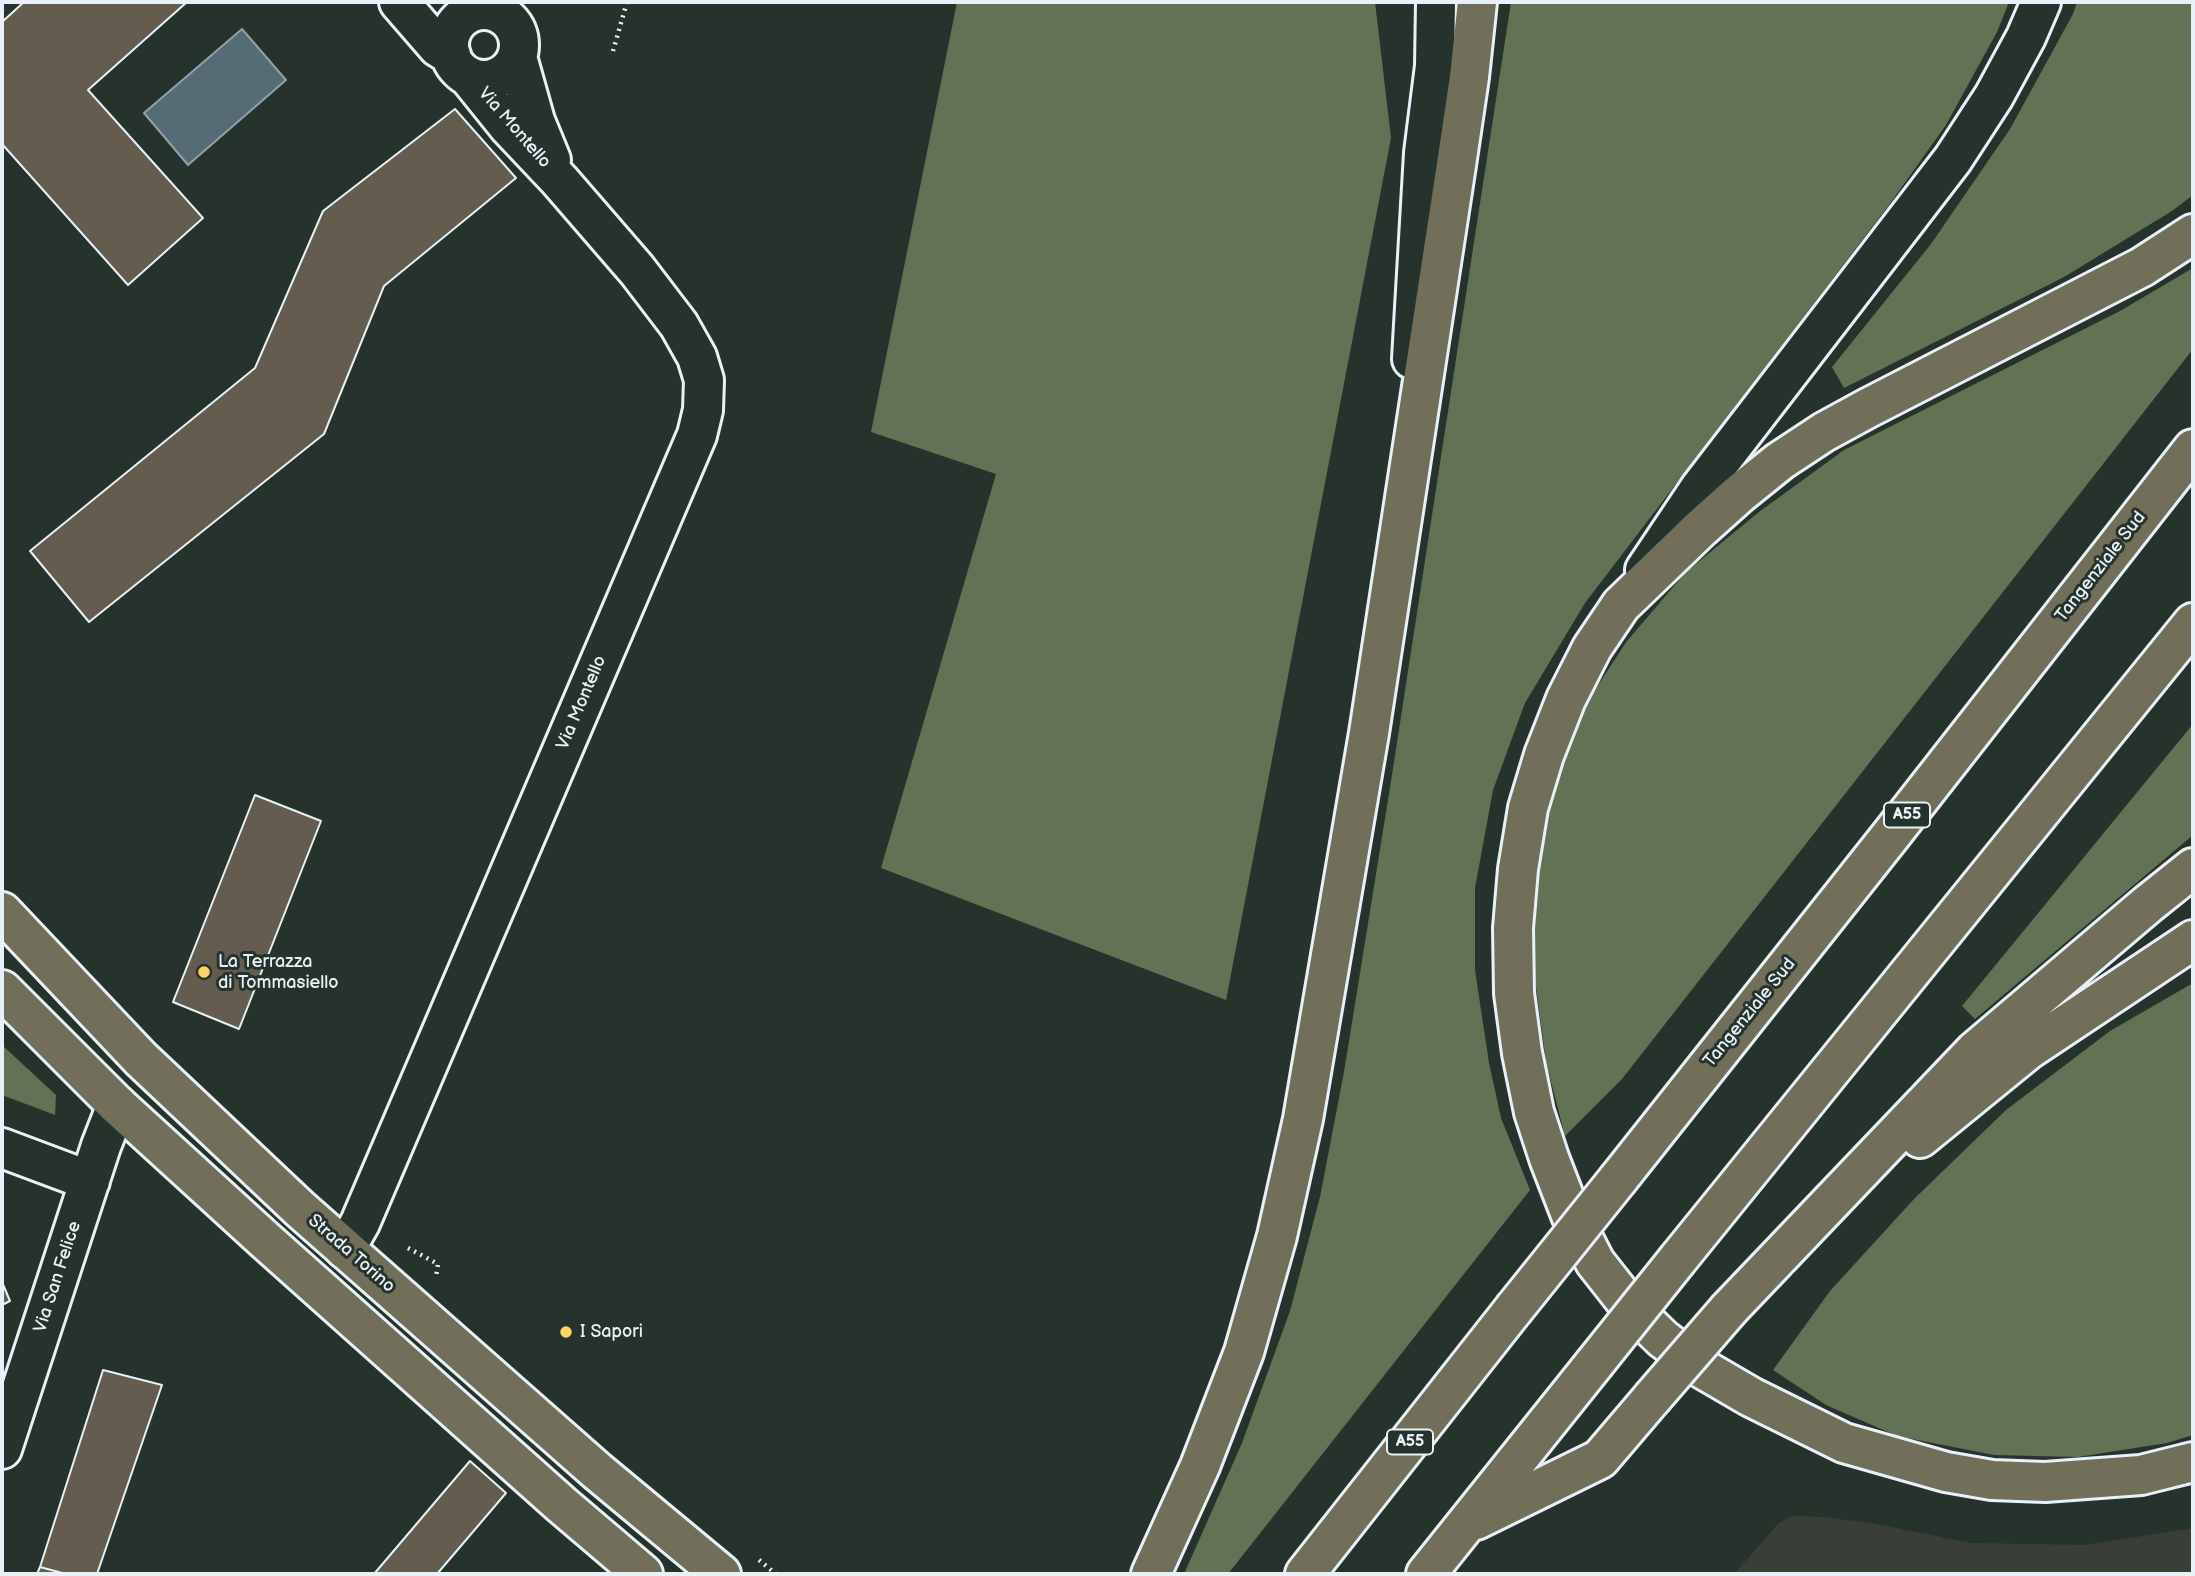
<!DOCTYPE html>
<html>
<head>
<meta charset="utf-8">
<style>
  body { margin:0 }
  #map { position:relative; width:2195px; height:1576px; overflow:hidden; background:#26332d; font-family:"Balsamiq Sans",sans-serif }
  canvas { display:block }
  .frame { position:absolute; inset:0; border:4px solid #e8f1f8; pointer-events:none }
</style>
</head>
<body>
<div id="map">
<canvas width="2195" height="1576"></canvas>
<div class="frame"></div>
</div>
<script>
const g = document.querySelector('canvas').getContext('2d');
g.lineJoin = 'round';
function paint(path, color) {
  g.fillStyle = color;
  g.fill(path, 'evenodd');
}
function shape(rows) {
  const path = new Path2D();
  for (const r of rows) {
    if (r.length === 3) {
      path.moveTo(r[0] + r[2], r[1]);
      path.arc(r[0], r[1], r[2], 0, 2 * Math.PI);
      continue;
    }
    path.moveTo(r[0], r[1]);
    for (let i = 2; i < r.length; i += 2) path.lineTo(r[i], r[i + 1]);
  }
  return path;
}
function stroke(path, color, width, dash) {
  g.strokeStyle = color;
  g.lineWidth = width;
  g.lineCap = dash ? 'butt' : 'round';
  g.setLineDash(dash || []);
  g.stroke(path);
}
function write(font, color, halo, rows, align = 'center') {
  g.font = font + ' "Balsamiq Sans",sans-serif';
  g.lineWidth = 6;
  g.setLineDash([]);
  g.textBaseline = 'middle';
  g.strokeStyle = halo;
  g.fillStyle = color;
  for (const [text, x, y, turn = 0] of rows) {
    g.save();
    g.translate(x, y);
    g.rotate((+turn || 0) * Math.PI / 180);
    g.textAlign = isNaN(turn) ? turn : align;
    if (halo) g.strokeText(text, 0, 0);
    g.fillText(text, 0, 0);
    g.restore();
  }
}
paint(shape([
  [1793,1516,1822,1517,1870,1523,1970,1543,2086,1545,2193,1528,2193,1574,1734,1574,1779,1523]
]), '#393f37');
paint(shape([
  [957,2,1375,2,1391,138,1226,1000,881,868,996,474,871,432],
  [1511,2,2009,2,1997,32,1946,125,1889,205,1585,603,1525,703,1493,790,1475,888,1475,970,1489,1063,1501,1118,1530,1190,1228,1574,1184,1574,1242,1443,1290,1311,1320,1197,1344,1072,1392,775],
  [2077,2,2193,2,2193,195,2172,211,2064,277,1844,388,1832,367,1931,244,2010,129,2073,14],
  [2193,268,2193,349,1622,1079,1565,1136,1546,1062,1534,972,1535,882,1553,794,1575,720,1627,641,1686,572,1759,512,1844,450,2120,311],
  [2193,724,2193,835,1975,1019,1962,1006],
  [2193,983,2193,1435,2167,1443,2078,1457,1994,1455,1897,1436,1826,1405,1773,1370,1830,1291,1914,1199,2006,1110,2110,1031],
  [2,1045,56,1095,55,1115,2,1095]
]), '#627254');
const water = shape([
  [242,29,286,80,188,165,144,113,242,29]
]);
paint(water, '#566c74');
stroke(water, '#90a1a9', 2);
const building = shape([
  [24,2,187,2,88,90,203,218,128,285,2,144,2,22,24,2],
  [455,109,516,178,384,286,324,434,89,622,30,551,255,368,323,211,455,109],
  [255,795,321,821,239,1029,173,1002,255,795],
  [2,1282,10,1301,2,1305,2,1282],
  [103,1370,162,1385,97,1574,66,1574,40,1567,103,1370],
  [470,1461,506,1493,437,1574,374,1574,470,1461],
  [40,1567,66,1574,37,1574,40,1567]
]);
paint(building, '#645c4e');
stroke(building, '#e8f1f8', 2);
const street = shape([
  [399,2,438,47,451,55],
  [484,45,35],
  [517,57,535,121,551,160],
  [1412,359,1424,153,1435,66,1436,2],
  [1645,570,1700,488,1953,159,1994,96,2026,37,2041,2],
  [2,1148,90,1181],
  [345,1249,360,1223,697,435,703,410,704,380,697,357,679,325,637,270,560,181,509,127,468,76],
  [2,1449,101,1146,117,1105]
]);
const primary = shape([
  [2,912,141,1059,300,1209,597,1471,721,1574],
  [2,990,117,1105,266,1241,562,1505,643,1574]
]);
const highway = shape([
  [2193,234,2142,267,1868,408,1824,432,1780,461,1739,494,1701,528,1621,605,1592,648,1566,699,1544,755,1528,808,1518,869,1513,928,1514,993,1522,1053,1534,1112,1549,1158,1571,1215,1595,1262,1632,1309,1663,1339,1703,1369,1751,1397,1844,1443,1946,1472,1992,1480,2045,1482,2141,1475,2193,1462],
  [1920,1138,2028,1050,2193,940],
  [1619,1178,1891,835,2193,449],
  [1678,1259,2193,623],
  [1729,1309,1975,1051,2148,904,2193,868],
  [1476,1520,1600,1459,1652,1398],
  [1151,1574,1200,1466,1244,1352,1277,1236,1303,1119,1369,733,1456,165,1469,77,1477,2],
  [1305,1574,1513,1310],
  [1426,1574,1594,1364]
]);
stroke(street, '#e8f1f8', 44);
stroke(primary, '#e8f1f8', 44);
stroke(highway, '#e8f1f8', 44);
stroke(shape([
  [613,51,627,2],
  [408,1248,438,1264,436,1277],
  [759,1560,776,1574]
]), '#e8f1f8', 4.5, [2, 5]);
stroke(street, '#26332d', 38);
stroke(primary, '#716e59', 38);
stroke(highway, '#716e59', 38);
const highwayBridge = shape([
  [1513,1310,1619,1178],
  [1594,1364,1678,1259],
  [1652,1398,1729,1309]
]);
stroke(highwayBridge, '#e8f1f8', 44, []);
stroke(highwayBridge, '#716e59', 38);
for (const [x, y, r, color] of [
  [204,972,7,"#ffd166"],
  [566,1332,7,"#ffd166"]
]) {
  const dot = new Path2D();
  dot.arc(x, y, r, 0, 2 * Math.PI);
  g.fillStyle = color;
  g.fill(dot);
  stroke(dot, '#26332d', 2.5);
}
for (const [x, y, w] of [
  [1907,815,46],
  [1410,1442,46]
]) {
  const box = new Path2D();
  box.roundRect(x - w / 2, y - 12.5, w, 25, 5);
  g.fillStyle = '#26332d';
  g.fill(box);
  stroke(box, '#e8f1f8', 2);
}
write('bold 16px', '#e8f1f8', null, [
  ["A55",1907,815],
  ["A55",1410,1442]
]);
write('18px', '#e8f1f8', '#26332d', [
  ["Via Montello",514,128,49],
  ["Tangenziale Sud",2101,567,-52],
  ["Via Montello",582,703,-67],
  ["Tangenziale Sud",1750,1013,-51],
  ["Strada Torino",351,1254,41],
  ["Via San Felice",58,1277,-72]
]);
write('18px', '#e8f1f8', '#26332d', [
  ["La Terrazza",218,962],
  ["di Tommasiello",218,983],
  ["I Sapori",580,1332]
], 'left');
</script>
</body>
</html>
